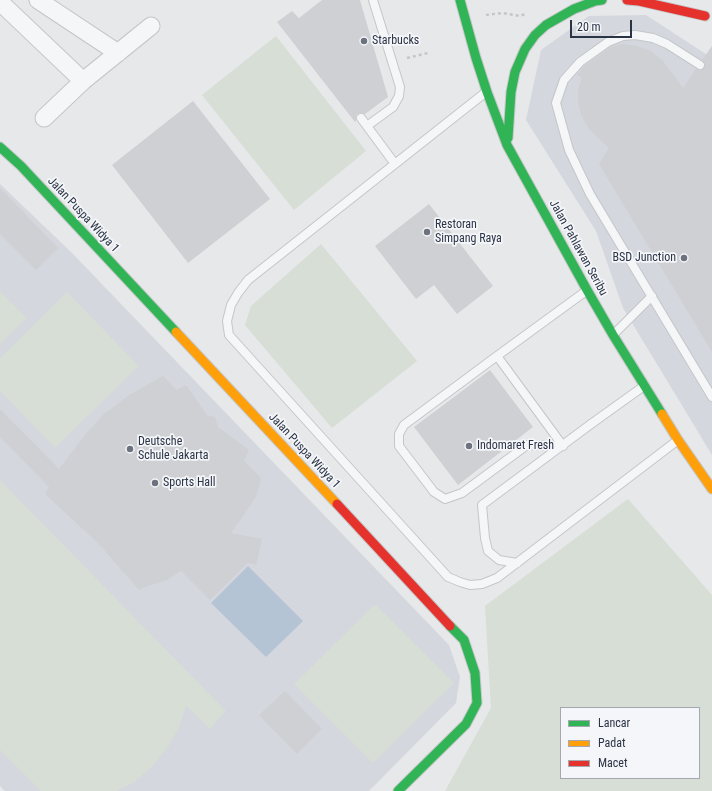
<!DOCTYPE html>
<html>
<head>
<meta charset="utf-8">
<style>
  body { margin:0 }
  #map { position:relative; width:712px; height:791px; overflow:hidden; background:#e6e8ea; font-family:"Roboto Condensed",sans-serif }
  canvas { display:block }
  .legend { position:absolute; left:560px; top:707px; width:140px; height:72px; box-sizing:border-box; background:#f4f6f9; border:1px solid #a4a8b1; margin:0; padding:5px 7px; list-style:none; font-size:12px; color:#2b3445 }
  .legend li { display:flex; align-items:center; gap:8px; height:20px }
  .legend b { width:20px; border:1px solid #a4a8b1 }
  .scale { position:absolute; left:570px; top:20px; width:62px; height:18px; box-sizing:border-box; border:2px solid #2b3445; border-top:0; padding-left:5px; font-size:12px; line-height:14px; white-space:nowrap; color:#2b3445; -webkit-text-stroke:3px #f4f6f9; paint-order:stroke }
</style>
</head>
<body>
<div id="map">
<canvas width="712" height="791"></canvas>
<ul class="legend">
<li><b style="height:5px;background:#30b455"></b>Lancar</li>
<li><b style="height:5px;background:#ff9f0a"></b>Padat</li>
<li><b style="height:5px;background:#e5322d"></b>Macet</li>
</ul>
<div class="scale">20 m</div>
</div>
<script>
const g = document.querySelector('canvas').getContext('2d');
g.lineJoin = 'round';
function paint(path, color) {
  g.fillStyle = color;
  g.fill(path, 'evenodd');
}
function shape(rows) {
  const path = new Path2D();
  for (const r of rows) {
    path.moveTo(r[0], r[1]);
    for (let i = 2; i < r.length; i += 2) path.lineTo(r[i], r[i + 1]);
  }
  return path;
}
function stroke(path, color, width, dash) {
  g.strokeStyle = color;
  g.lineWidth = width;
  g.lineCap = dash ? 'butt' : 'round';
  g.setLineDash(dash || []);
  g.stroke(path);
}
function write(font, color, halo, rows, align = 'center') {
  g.font = font + ' "Roboto Condensed",sans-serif';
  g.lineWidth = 3.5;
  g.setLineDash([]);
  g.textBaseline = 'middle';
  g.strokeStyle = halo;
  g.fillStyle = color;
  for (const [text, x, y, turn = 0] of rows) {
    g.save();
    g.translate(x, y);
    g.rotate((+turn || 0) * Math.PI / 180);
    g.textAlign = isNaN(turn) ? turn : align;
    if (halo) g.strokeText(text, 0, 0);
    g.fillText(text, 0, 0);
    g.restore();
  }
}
paint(shape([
  [646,15,712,58,712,455,623,308,596,231,526,120,541,50,589,16],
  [0,184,72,253,449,645,460,677,456,703,369,791,5,791,0,786]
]), '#d4d7dd');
paint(shape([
  [276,36,366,151,294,210,202,95],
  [321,244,417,361,332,428,245,325,251,306],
  [0,291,27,318,0,344],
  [67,292,139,366,55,448,0,391,0,358],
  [0,480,226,711,210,729,186,706,179,728,168,747,151,768,133,783,117,791,41,791,0,750],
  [628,499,712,595,712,791,445,791,491,708,485,606],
  [561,708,699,708,699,778,561,778],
  [375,604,454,683,373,763,294,684]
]), '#d6ded6');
paint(shape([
  [248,566,303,621,266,657,211,603]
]), '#b4c4d5');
paint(shape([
  [322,0,360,0,388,97,365,114,361,113,357,114,356,118,356,121,355,122,277,22,292,11,299,18],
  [622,44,637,46,651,51,662,60,683,88,696,69,700,70,704,68,705,66,705,63,702,60,712,46,712,352,599,164,609,148,589,129,582,117,578,103,578,89,582,78,577,75,584,66,611,47],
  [193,101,270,199,188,263,112,165],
  [0,188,58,248,36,270,0,234],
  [429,204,493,286,457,314,434,285,416,299,375,246],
  [490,370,533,427,458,485,414,427],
  [163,376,177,390,186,385,207,415,215,417,218,427,249,450,244,461,261,478,256,497,231,533,262,539,256,565,248,563,210,600,181,571,167,580,148,586,139,590,98,543,45,494,49,487,0,437,0,409,59,469,85,435,103,415,129,395],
  [285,691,322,729,297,754,259,715]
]), '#ced0d3');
const lane = shape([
  [700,65,667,44,653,38,635,35,623,36,608,42,580,62,564,80,556,103,569,150,590,194,712,397],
  [486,92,248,280,238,293,231,305,227,321,229,335,448,577,460,582,470,585,482,584,497,578,678,440],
  [361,118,395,164],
  [367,126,393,107,399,96,400,87,373,0],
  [614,334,652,296],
  [497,356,404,425,399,434,399,446,434,492,445,499,462,493,527,445,563,446],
  [563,446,497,356,586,291],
  [517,563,499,560,488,551,485,538,482,505,591,424,644,386]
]);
const street = shape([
  [38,0,118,53],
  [0,2,83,81],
  [44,118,83,81,151,26]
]);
const fast = shape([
  [460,0,476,58,487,92,507,145,587,290,613,335,662,414],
  [508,138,511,92,515,72,525,49,535,35,546,25,574,9,595,1,602,0],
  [0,147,21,166,176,332],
  [398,791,466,724,477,703,475,673,464,640,450,626]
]);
const slow = shape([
  [176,332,337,504],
  [662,414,678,440,712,489]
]);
const jam = shape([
  [627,0,639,1,705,16],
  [337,504,450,626]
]);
stroke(lane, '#c4c6c8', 10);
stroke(street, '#c4c6c8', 19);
stroke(fast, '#c4c6c8', 11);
stroke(slow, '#c4c6c8', 11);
stroke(jam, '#c4c6c8', 11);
stroke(shape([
  [486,15,502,13,520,16,525,14],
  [407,58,428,53]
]), '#c5c6ca', 2.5, [3, 3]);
stroke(lane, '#f5f6f7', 8);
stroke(street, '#f5f6f7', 17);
stroke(fast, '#30b455', 9);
stroke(slow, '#ff9f0a', 9);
stroke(jam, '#e5322d', 9);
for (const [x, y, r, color] of [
  [364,41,4,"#6c737f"],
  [427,232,4,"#6c737f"],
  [684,258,4,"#6c737f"],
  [469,446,4,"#6c737f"],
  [130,449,4,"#6c737f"],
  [155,483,4,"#6c737f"]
]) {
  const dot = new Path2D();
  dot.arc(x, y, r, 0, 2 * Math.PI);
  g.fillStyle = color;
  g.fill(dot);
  stroke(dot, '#f4f6f9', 1.5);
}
write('12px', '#2b3445', '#f4f6f9', [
  ["Starbucks",372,41],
  ["Restoran",435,225],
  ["Simpang Raya",435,239],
  ["BSD Junction",676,258,"right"],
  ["Deutsche",138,442],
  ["Schule Jakarta",138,456],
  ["Indomaret Fresh",477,446],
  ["Sports Hall",163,483]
], 'left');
write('12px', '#2b3445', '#f4f6f9', [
  ["Jalan Puspa Widya 1",83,215,47],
  ["Jalan Pahlawan Seribu",578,248,61],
  ["Jalan Puspa Widya 1",304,451,47]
]);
</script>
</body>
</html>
